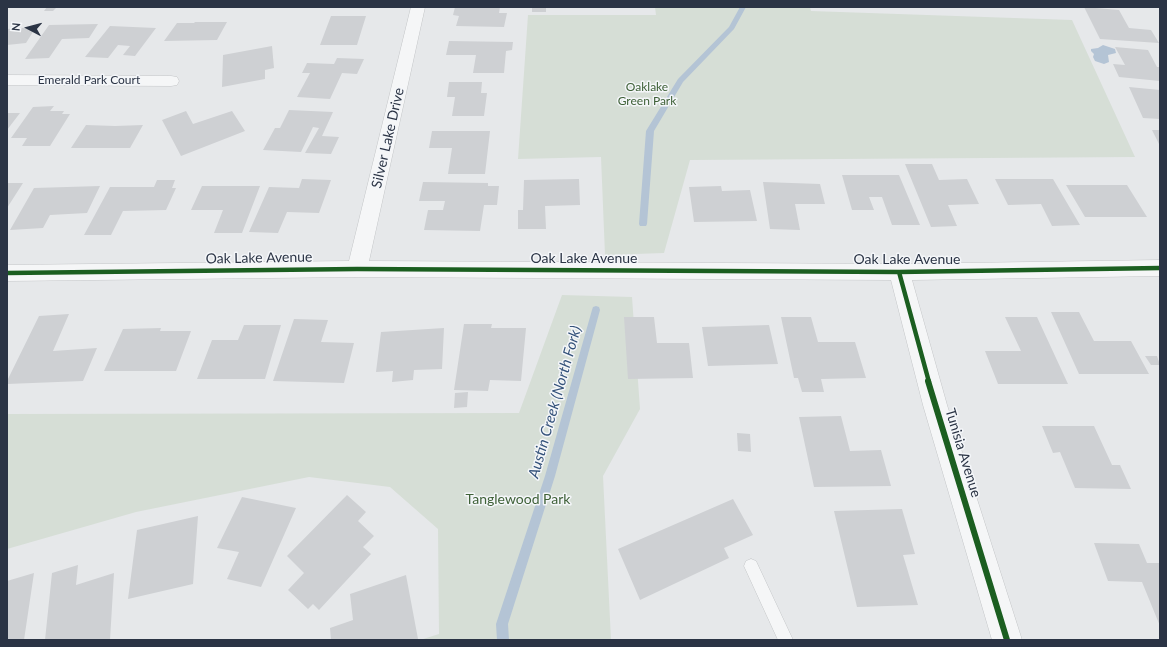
<!DOCTYPE html>
<html>
<head>
<meta charset="utf-8">
<style>
  body { margin:0 }
  #map { position:relative; width:1167px; height:647px; overflow:hidden; background:#e6e8ea; font-family:Lato,sans-serif }
  canvas { display:block }
  .frame { position:absolute; inset:0; border:8px solid #2b3445; pointer-events:none }
  .north { position:absolute; left:8px; top:8px; width:40px; height:40px; -webkit-text-stroke:3px #f4f6f9; paint-order:stroke; rotate:276deg; font-size:11px; font-weight:700; line-height:16px; text-align:center; color:#2b3445 }
  .north::after { content:''; display:block; margin:auto; width:14px; height:18px; background:#2b3445; clip-path:polygon(50% 0,100% 100%,50% 72%,0 100%) }
</style>
</head>
<body>
<div id="map">
<canvas width="1167" height="647"></canvas>
<div class="frame"></div>
<div class="north">N</div>
</div>
<script>
const g = document.querySelector('canvas').getContext('2d');
g.lineJoin = 'round';
function paint(path, color) {
  g.fillStyle = color;
  g.fill(path, 'evenodd');
}
function shape(rows) {
  const path = new Path2D();
  for (const r of rows) {
    path.moveTo(r[0], r[1]);
    for (let i = 2; i < r.length; i += 2) path.lineTo(r[i], r[i + 1]);
  }
  return path;
}
function stroke(path, color, width, dash) {
  g.strokeStyle = color;
  g.lineWidth = width;
  g.lineCap = dash ? 'butt' : 'round';
  g.setLineDash(dash || []);
  g.stroke(path);
}
function write(font, color, halo, rows, align = 'center') {
  g.font = font + ' Lato,sans-serif';
  g.lineWidth = 3;
  g.setLineDash([]);
  g.textBaseline = 'middle';
  g.strokeStyle = halo;
  g.fillStyle = color;
  for (const [text, x, y, turn = 0] of rows) {
    g.save();
    g.translate(x, y);
    g.rotate((+turn || 0) * Math.PI / 180);
    g.textAlign = isNaN(turn) ? turn : align;
    if (halo) g.strokeText(text, 0, 0);
    g.fillText(text, 0, 0);
    g.restore();
  }
}
paint(shape([
  [655,7,810,7,811,11,1072,20,1135,157,690,160,664,253,605,255,601,157,518,159,528,15,656,15],
  [562,295,632,297,640,409,603,476,611,640,420,640,439,634,438,529,390,487,309,477,136,512,7,549,7,414,519,413]
]), '#d6ded6');
paint(shape([
  [1103,45,1115,49,1116,53,1108,55,1109,62,1104,64,1095,61,1093,57,1094,54,1091,51,1091,49,1098,48]
]), '#b4c4d5');
paint(shape([
  [740,7,746,7,734,29,683,82,654,131,647,224,646,226,640,226,639,224,646,131,678,79,729,27,740,7],
  [596,306,599,307,600,310,555,476,508,624,509,640,497,640,496,624,545,476,592,310,593,307,596,306]
]), '#b4c4d5');
paint(shape([
  [47,7,57,7,53,11,44,11],
  [455,7,500,7,499,13,507,13,504,27,456,26,459,16,453,15],
  [532,7,546,7,546,12,532,12],
  [1084,7,1119,10,1129,28,1151,30,1159,43,1100,39],
  [331,16,366,16,357,45,320,45],
  [195,22,227,22,217,40,164,41,177,23,194,23],
  [98,24,89,38,62,39,49,58,25,59,49,25],
  [110,26,156,28,135,56,123,55,130,46,118,45,108,58,85,57],
  [36,27,26,43,7,45,7,29],
  [449,41,513,42,512,50,506,51,504,73,473,73,476,55,446,55],
  [272,46,274,68,265,70,265,79,222,87,223,55],
  [1115,47,1148,50,1157,67,1160,67,1160,81,1119,77,1113,64,1125,65],
  [337,58,364,59,357,74,342,73,330,99,297,97,310,73,302,73,307,63,334,64],
  [449,82,482,82,481,93,487,93,484,116,452,116,455,97,447,97],
  [1129,87,1160,90,1160,119,1143,118],
  [54,106,50,111,64,111,62,114,70,114,50,146,22,146,27,138,11,138,33,107],
  [289,110,333,112,322,136,339,137,331,154,305,153,319,128,313,127,301,152,263,150,275,128,280,128],
  [186,111,193,124,232,111,245,131,181,156,162,120],
  [7,113,20,113,7,130],
  [86,125,115,126,143,125,130,148,71,148],
  [1152,130,1160,130,1160,146],
  [432,131,490,131,485,174,448,174,452,148,429,148],
  [905,164,932,164,939,180,967,179,979,204,948,205,957,226,931,227],
  [842,175,899,175,920,225,892,225,882,197,869,197,874,210,852,210],
  [302,179,331,180,319,213,287,212,278,233,249,232,269,187,299,188],
  [579,179,580,205,545,206,546,229,518,229,518,210,523,210,524,180],
  [995,179,1053,179,1080,225,1052,226,1041,204,1008,205],
  [157,180,175,180,172,188,176,188,166,210,123,211,111,235,84,235,110,187,154,187],
  [423,182,488,183,488,186,499,186,497,205,484,205,480,231,424,230,428,210,443,210,445,201,419,201],
  [763,182,820,184,825,204,795,204,800,230,770,229],
  [7,183,23,183,7,208],
  [1066,185,1127,185,1147,217,1085,217],
  [100,186,87,213,50,215,43,228,10,230,34,188],
  [202,186,260,186,242,233,214,233,223,210,191,210],
  [721,186,722,191,750,190,757,221,694,222,689,187],
  [1051,312,1079,312,1094,341,1131,341,1149,374,1079,374],
  [69,314,53,351,97,348,83,381,7,384,7,381,39,316],
  [624,317,654,317,657,343,689,343,693,378,628,379],
  [781,317,811,317,818,342,855,342,866,378,821,379,824,392,802,392,798,378,794,378],
  [1005,317,1037,317,1068,384,998,384,985,351,1021,351],
  [294,319,328,320,321,342,354,343,344,383,273,381],
  [464,324,492,324,491,328,526,328,521,381,490,380,488,391,454,390],
  [244,325,281,325,265,379,197,379,212,340,238,340],
  [769,325,778,364,708,366,702,327],
  [161,328,160,331,191,331,176,371,104,371,123,329],
  [444,328,442,369,414,370,413,380,392,382,393,371,376,372,381,332],
  [1145,356,1157,356,1160,365,1151,365],
  [468,392,467,407,454,408,455,393],
  [841,416,850,451,881,450,891,486,814,487,799,417],
  [1042,426,1094,426,1112,465,1120,465,1131,489,1075,488,1060,452,1053,453],
  [737,433,750,434,751,452,738,451],
  [347,495,366,512,358,521,374,536,363,547,371,554,319,610,313,604,308,609,288,590,304,573,287,556],
  [242,497,296,508,261,587,227,579,239,552,217,548],
  [733,499,753,535,724,548,729,558,640,600,618,549],
  [902,509,915,554,903,555,918,605,857,607,834,511],
  [198,516,193,584,128,599,137,530],
  [1094,543,1139,544,1147,563,1160,563,1160,626,1142,582,1108,581],
  [78,565,76,585,114,573,110,640,45,640,52,573],
  [34,573,24,640,7,640,7,581],
  [406,575,418,639,331,640,330,628,353,620,350,594]
]), '#ced0d3');
const lane = shape([
  [751,559,756,561,793,640,778,640,744,566,746,561,751,559]
]);
const street = shape([
  [411,7,425,7,369,261,899,264,1160,260,1160,276,912,280,947,405,1022,640,992,640,923,405,891,280,357,277,7,281,7,265,349,261,411,7],
  [7,75,171,76,177,77,179,81,177,85,171,86,7,85,7,75]
]);
stroke(lane, '#c4c6c8', 1);
stroke(street, '#c4c6c8', 1);
paint(lane, '#f5f6f7');
paint(street, '#f5f6f7');
stroke(shape([
  [899,272,929,382],
  [7,273,357,269,899,272,1160,268]
]), '#1b5e20', 4.5);
stroke(shape([
  [928,381,1007,640]
]), '#1b5e20', 6);
write('12px', '#2b3445', '#f4f6f9', [
  ["Emerald Park Court",89,80]
]);
write('12px', '#3f6138', '#f4f6f9', [
  ["Oaklake",647,87],
  ["Green Park",647,101]
]);
write('14px', '#2b3445', '#f4f6f9', [
  ["Silver Lake Drive",388,138,-77],
  ["Oak Lake Avenue",259,258,-1],
  ["Oak Lake Avenue",584,258],
  ["Oak Lake Avenue",907,259],
  ["Tunisia Avenue",963,453,73]
]);
write('14px', '#3f6138', '#f4f6f9', [
  ["Tanglewood Park",518,499]
]);
write('italic 15px', '#34527a', '#f4f6f9', [
  ["Austin Creek (North Fork)",555,402,-74]
]);
</script>
</body>
</html>
